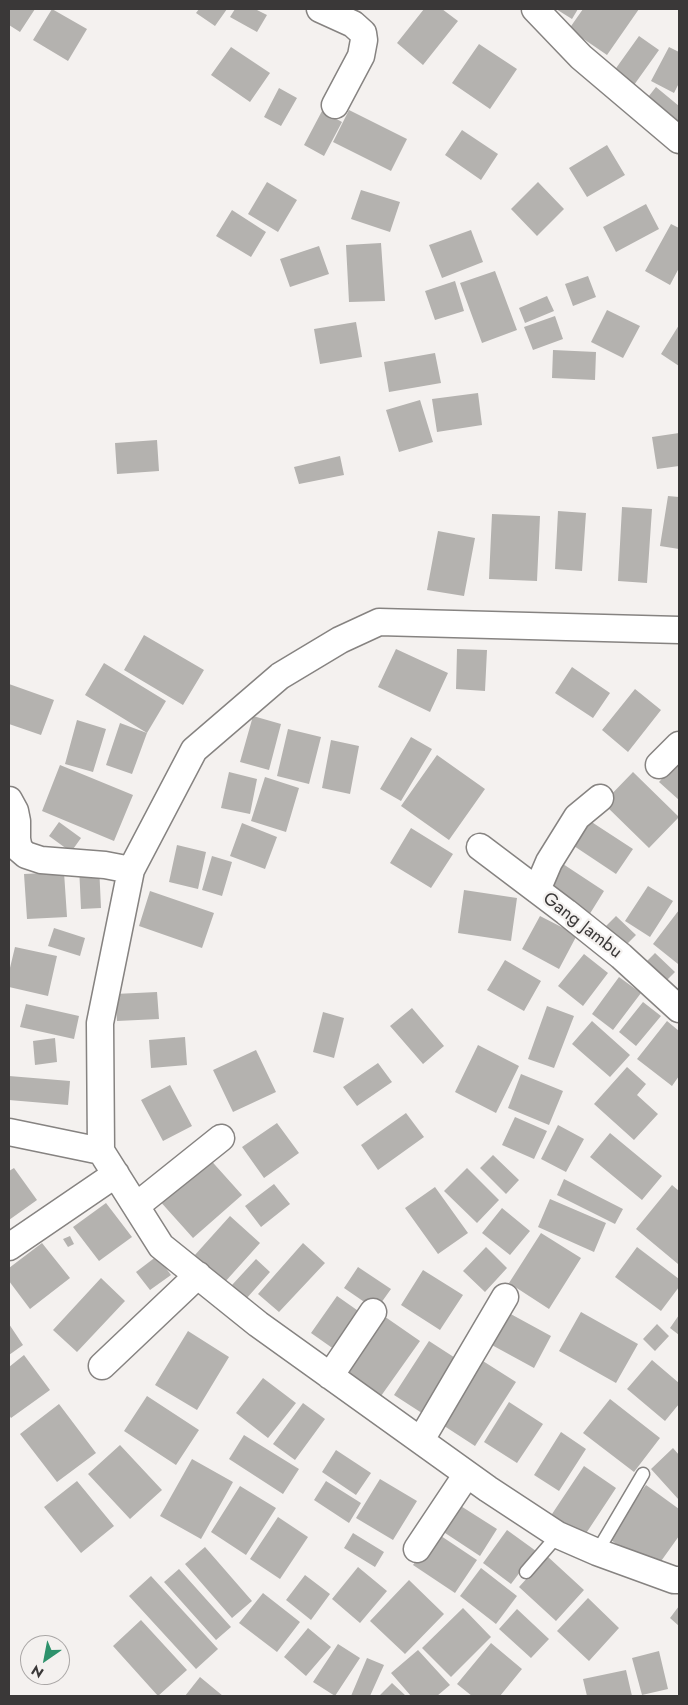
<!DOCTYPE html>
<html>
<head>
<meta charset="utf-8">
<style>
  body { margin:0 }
  #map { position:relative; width:688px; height:1705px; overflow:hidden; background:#f4f1ef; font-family:Jost,sans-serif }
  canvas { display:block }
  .frame { position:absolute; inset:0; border:10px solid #3a3838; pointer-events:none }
  .north { position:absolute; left:20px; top:1635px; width:50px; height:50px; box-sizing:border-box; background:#f4f1ef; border:1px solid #aaa7a6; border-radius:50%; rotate:213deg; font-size:14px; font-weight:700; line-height:20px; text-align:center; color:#3a3838 }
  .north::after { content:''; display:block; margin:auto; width:18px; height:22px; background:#2e926c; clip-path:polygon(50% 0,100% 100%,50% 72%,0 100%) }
</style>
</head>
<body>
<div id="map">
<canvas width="688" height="1705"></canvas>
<div class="frame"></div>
<div class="north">N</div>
</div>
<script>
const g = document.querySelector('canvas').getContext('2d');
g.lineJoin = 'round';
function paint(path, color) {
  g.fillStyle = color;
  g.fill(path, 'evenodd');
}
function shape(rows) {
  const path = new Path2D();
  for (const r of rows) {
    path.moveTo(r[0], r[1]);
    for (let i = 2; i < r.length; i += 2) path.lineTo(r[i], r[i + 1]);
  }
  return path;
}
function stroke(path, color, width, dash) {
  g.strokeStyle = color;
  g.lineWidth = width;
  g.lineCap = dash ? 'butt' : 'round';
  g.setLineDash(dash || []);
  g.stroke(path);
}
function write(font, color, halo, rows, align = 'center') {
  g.font = font + ' Jost,sans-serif';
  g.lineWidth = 4.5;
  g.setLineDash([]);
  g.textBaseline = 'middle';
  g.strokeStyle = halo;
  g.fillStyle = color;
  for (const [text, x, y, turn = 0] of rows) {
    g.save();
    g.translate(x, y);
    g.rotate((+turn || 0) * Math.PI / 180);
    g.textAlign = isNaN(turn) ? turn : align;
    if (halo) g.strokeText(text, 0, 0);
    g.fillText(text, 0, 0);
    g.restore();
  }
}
paint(shape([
  [9,9,35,9,20,32,9,25],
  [52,9,87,29,68,61,33,40],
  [199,9,227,9,215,26,196,13],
  [235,9,255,9,267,15,257,32,230,17],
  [424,9,442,9,458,21,423,65,397,43],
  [556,9,578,9,572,19],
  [583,9,639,9,607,55,569,29],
  [639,36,659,50,634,85,614,71],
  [479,44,517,69,490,109,452,83],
  [231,47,270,73,250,102,211,75],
  [669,47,679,52,679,83,674,93,651,81],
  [656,87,679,106,679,122,671,131,641,106],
  [279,88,297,98,281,126,264,117],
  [349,110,407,139,391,171,333,142],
  [322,111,342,122,324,156,304,145],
  [462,130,498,154,481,180,445,155],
  [607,145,625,175,587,197,569,168],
  [267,182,297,200,278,232,248,214],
  [538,182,564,209,537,236,511,209],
  [361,190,400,202,390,232,351,219],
  [646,204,659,229,616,252,603,227],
  [232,210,266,232,251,257,216,236],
  [671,224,679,228,679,268,670,285,645,271],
  [471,230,483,262,442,278,429,245],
  [381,243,385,301,349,302,346,245],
  [319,246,329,274,290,287,280,259],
  [495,271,517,330,482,343,460,283],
  [588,276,596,297,573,306,565,284],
  [455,281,464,311,435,320,425,291],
  [547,296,554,311,525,323,519,308],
  [607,310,640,326,623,358,591,342],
  [555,316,563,339,533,350,524,327],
  [356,322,362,357,320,364,314,329],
  [679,325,679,366,661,354],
  [553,350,596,352,595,380,552,378],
  [435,353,441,383,389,392,384,362],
  [478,393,482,425,437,432,432,399],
  [420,400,433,442,399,452,386,410],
  [679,433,679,466,657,469,652,437],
  [157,440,159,471,117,474,115,443],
  [340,456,344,475,299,484,294,467],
  [668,496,679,497,679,549,660,546],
  [622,507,652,509,647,583,618,581],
  [558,511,586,513,582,571,555,569],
  [492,514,540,516,537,581,489,579],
  [438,531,475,538,464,596,427,590],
  [144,635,204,670,183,705,124,670],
  [396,649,448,673,430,712,378,687],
  [457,649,487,650,485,691,456,689],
  [104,663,166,701,147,733,85,695],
  [572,667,610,693,593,718,555,693],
  [9,684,54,700,41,735,9,724],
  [635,689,661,710,628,752,602,730],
  [253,716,281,724,269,770,240,762],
  [77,720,106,729,93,772,65,764],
  [120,723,147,733,132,774,106,765],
  [288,729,321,737,309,784,277,776],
  [411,737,432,749,401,801,380,789],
  [331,740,359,746,350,794,322,788],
  [437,755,485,789,449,840,401,806],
  [679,760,679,800,659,782],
  [60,765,133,795,114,841,42,811],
  [229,772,257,779,250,814,221,808],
  [633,772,679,817,649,848,603,803],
  [265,777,299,788,286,832,251,821],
  [587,819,633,849,616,874,571,844],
  [59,822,81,838,71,852,49,836],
  [242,823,277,837,265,869,230,856],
  [411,828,453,854,431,888,390,863],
  [177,845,206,852,198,889,169,882],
  [212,856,232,862,222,896,202,890],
  [563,864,604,891,586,920,544,893],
  [99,865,101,908,81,909,79,866],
  [64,872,67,917,27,919,24,874],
  [648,886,673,901,650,937,625,921],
  [464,890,517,898,511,941,458,933],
  [150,891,214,913,202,948,139,926],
  [679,910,679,963,678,964,653,944],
  [540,916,577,935,559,969,522,949],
  [616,916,636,935,621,950,601,931],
  [54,928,85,938,80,956,48,946],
  [15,947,57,956,48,996,9,987,9,972],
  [655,953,675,972,659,988,640,968],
  [584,954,608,973,583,1006,558,986],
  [505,960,541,981,524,1011,487,990],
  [619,977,641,993,613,1030,592,1014],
  [157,992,159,1019,117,1021,115,994],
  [643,1002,661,1016,636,1046,619,1032],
  [26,1004,79,1016,74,1039,20,1027],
  [547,1006,574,1016,554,1068,528,1059],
  [412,1008,444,1046,423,1064,390,1026],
  [323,1012,344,1018,334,1058,313,1052],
  [592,1021,630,1055,610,1077,572,1044],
  [667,1021,679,1031,679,1076,672,1086,637,1059],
  [185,1037,187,1065,151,1068,149,1040],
  [55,1038,57,1062,35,1065,33,1041],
  [478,1045,519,1066,496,1113,455,1092],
  [256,1050,276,1092,233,1112,213,1070],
  [378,1063,392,1082,357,1106,343,1087],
  [627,1067,646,1084,637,1095,658,1114,634,1140,594,1104],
  [521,1074,563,1091,549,1125,508,1108],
  [9,1076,70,1081,68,1105,9,1100],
  [170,1085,192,1126,163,1141,141,1100],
  [406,1113,424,1137,378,1170,361,1145],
  [515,1117,547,1131,534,1159,502,1145],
  [277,1123,299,1153,264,1178,242,1147],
  [558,1125,584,1139,566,1172,541,1159],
  [610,1133,662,1176,642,1200,590,1157],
  [493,1155,519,1180,506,1194,480,1168],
  [207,1156,242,1195,193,1238,158,1199],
  [14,1168,37,1200,9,1220,9,1171],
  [467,1168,499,1200,477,1223,444,1191],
  [564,1179,623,1209,615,1224,557,1195],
  [274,1184,290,1204,261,1227,245,1206],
  [672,1185,679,1191,678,1264,636,1229],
  [435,1187,468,1233,438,1254,405,1208],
  [550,1199,606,1223,594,1252,538,1227],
  [106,1203,132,1237,99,1261,73,1227],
  [502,1208,530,1231,510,1255,482,1233],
  [230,1216,260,1243,224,1283,194,1256],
  [541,1233,581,1258,549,1309,509,1283],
  [70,1236,74,1244,68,1247,63,1239],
  [42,1243,70,1278,30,1309,9,1281,9,1268],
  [303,1243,325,1263,279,1312,258,1294],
  [486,1247,507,1268,485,1292,463,1271],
  [637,1247,679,1279,679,1287,661,1311,615,1277],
  [157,1256,171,1275,150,1290,136,1272],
  [256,1259,270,1272,246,1299,232,1285],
  [358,1267,391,1289,376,1310,344,1288],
  [423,1270,463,1295,440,1330,401,1305],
  [101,1278,125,1301,77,1352,53,1330],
  [337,1296,364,1315,338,1352,311,1333],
  [507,1312,551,1336,534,1368,490,1344],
  [581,1312,638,1344,616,1383,559,1351],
  [381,1314,420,1341,381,1396,343,1369],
  [679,1315,679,1335,670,1328],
  [9,1324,23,1345,9,1355],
  [657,1324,669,1336,655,1351,643,1339],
  [188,1331,229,1357,197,1410,155,1385],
  [429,1341,463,1363,428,1417,394,1395],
  [24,1355,50,1390,11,1418,9,1415,9,1367],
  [475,1356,516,1382,475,1446,435,1420],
  [652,1360,679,1383,679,1404,665,1421,627,1389],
  [263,1378,296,1403,268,1438,236,1413],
  [147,1396,199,1430,176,1465,124,1431],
  [610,1399,660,1438,634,1472,583,1433],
  [509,1402,543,1424,517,1463,484,1442],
  [303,1403,325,1419,295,1460,273,1444],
  [59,1404,96,1453,57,1482,20,1434],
  [561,1432,586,1449,559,1491,534,1475],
  [244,1435,299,1469,283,1494,229,1459],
  [120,1445,162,1490,130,1519,88,1474],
  [673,1448,679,1455,679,1500,651,1469],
  [336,1450,371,1473,356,1495,322,1472],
  [192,1459,233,1482,201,1539,160,1516],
  [584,1466,616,1488,583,1538,550,1517],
  [380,1479,417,1501,393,1540,356,1518],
  [77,1481,114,1526,81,1553,44,1507],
  [326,1481,361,1503,349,1523,314,1500],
  [646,1485,679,1509,679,1536,654,1571,608,1538],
  [240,1486,276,1508,246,1555,211,1532],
  [456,1503,497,1529,480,1556,439,1529],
  [278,1517,308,1537,280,1579,250,1559],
  [507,1530,536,1551,511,1584,483,1563],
  [435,1532,477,1560,455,1593,413,1565],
  [353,1533,384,1552,375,1567,344,1548],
  [205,1547,252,1601,232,1618,185,1564],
  [547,1556,584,1590,556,1621,519,1587],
  [358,1567,387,1591,360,1623,332,1599],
  [481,1568,517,1596,496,1624,460,1596],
  [179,1569,231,1627,216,1640,164,1582],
  [305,1575,330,1594,311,1620,286,1600],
  [151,1576,218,1649,196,1669,129,1596],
  [409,1580,444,1614,405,1654,370,1621],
  [263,1593,300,1622,277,1652,239,1623],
  [588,1598,619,1628,589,1661,557,1631],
  [679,1606,679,1626,670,1618],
  [463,1608,491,1637,451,1677,422,1648],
  [517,1609,549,1639,531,1658,499,1629],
  [141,1620,187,1670,158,1696,113,1646],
  [308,1628,331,1647,306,1676,284,1657],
  [491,1643,522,1669,500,1696,472,1696,457,1684],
  [338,1644,360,1658,335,1696,313,1682],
  [418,1650,450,1685,437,1696,411,1696,391,1673],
  [659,1651,668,1689,642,1695,632,1658],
  [367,1658,384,1665,370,1696,351,1696],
  [626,1670,632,1696,587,1696,583,1679],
  [200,1677,223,1696,185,1696],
  [392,1683,406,1696,379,1696]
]), '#b4b2af');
const lane = shape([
  [597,1552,643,1474],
  [526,1572,558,1535]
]);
const street = shape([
  [320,9,353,24,363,33,364,40,361,56,335,105],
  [535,9,581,57,679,140],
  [679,630,379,622,340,640,280,676,194,750,131,870,100,1023,101,1151,161,1246,258,1324,488,1489,558,1535,597,1552,674,1580,679,1580],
  [659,765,679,745],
  [9,800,15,811,17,821,17,839,19,849,26,855,41,860,105,865,131,870],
  [480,847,566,912,621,956,679,1009],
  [537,890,549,862,577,817,600,798],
  [9,1132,101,1151],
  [136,1206,221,1138],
  [9,1247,116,1174],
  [102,1366,198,1275],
  [330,1376,373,1312],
  [421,1440,505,1297],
  [417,1549,467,1474]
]);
stroke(lane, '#868381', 15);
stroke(street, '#868381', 29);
stroke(lane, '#fff', 12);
stroke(street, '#fff', 26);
write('18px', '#3a3838', '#f4f1ef', [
  ["Gang Jambu",582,926,38]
]);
</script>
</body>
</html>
